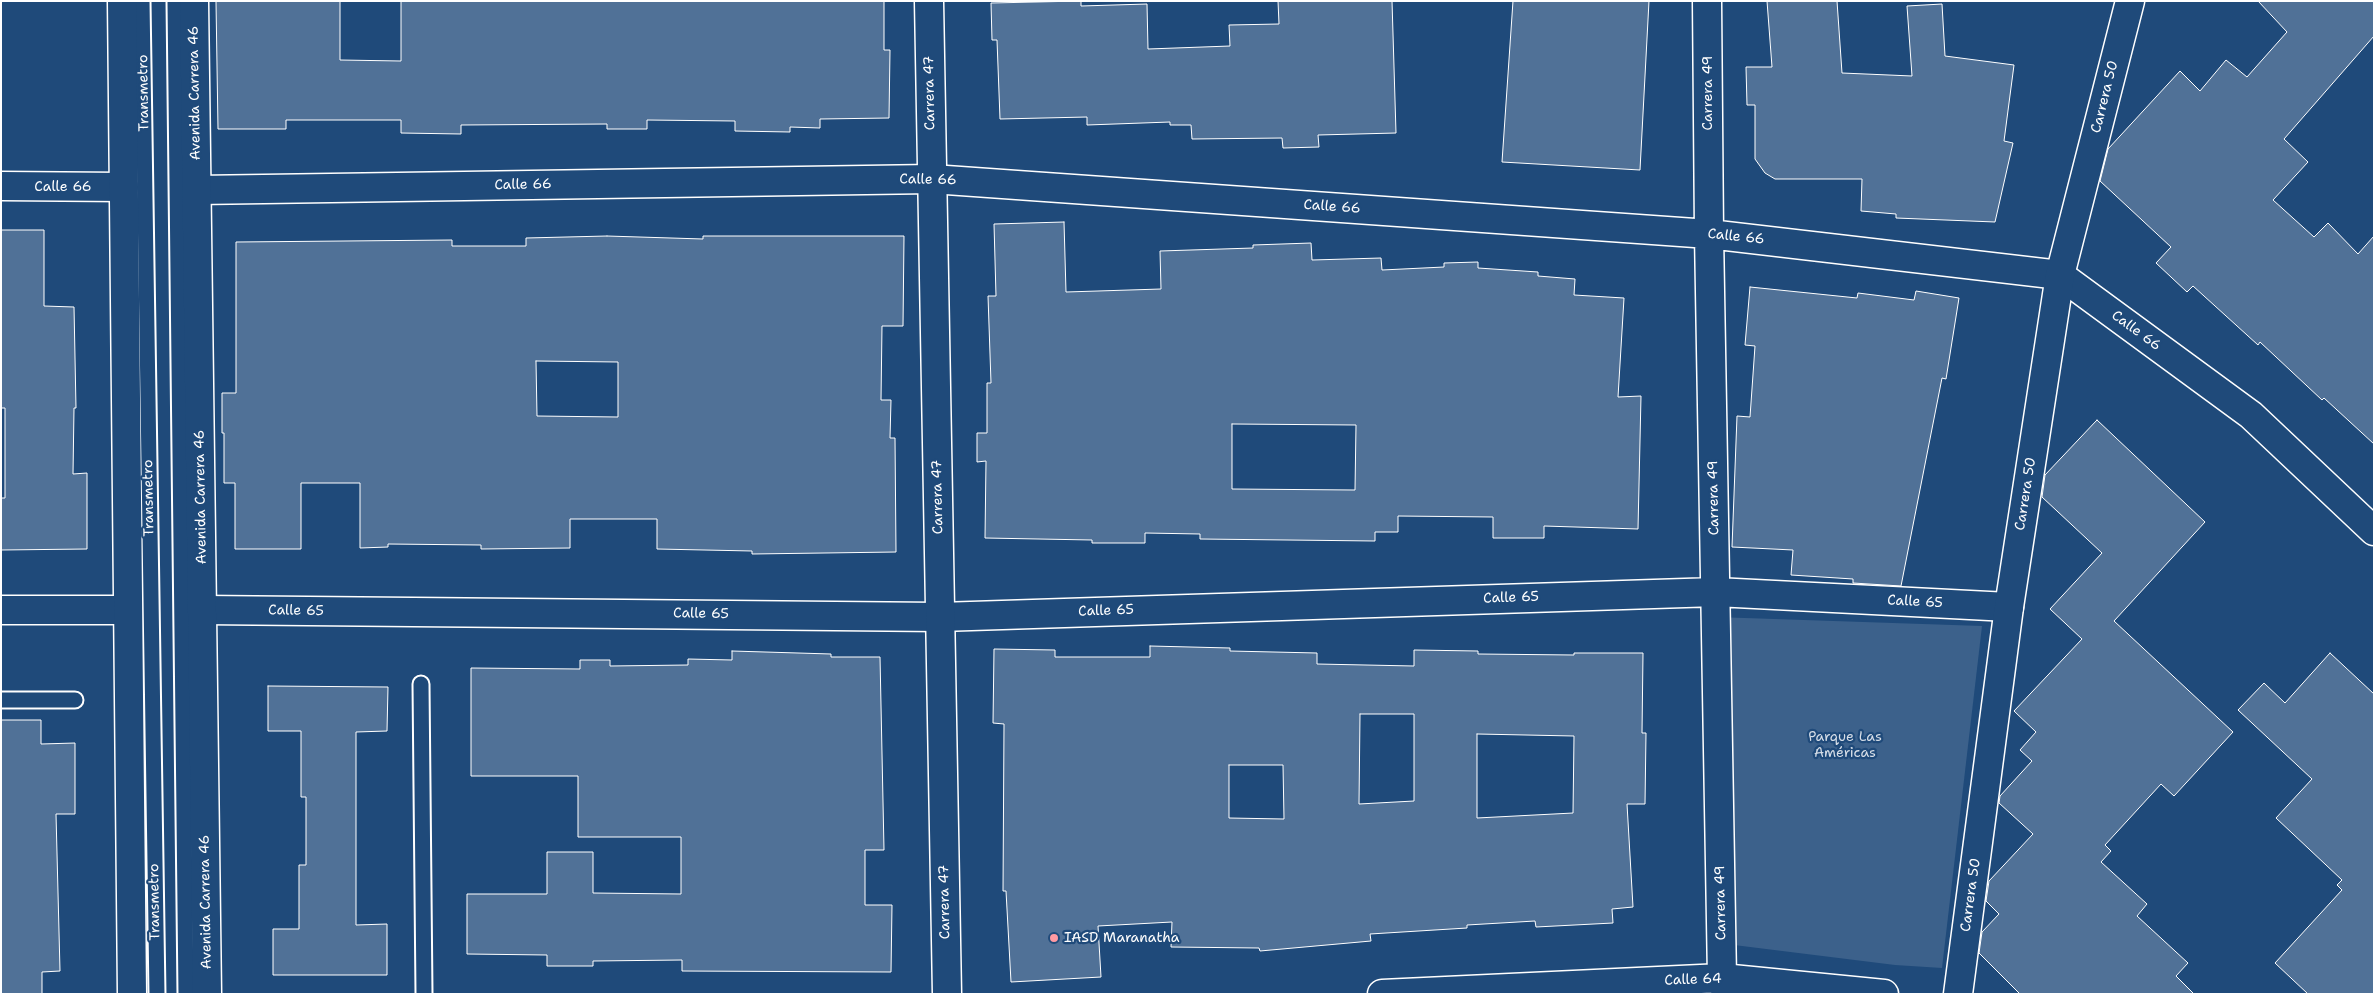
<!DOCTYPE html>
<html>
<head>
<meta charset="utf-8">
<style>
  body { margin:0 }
  #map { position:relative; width:2375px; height:995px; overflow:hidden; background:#1f4a7a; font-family:"Shantell Sans",sans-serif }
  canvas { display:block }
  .frame { position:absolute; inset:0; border:2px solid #fff; pointer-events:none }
</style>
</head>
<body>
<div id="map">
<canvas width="2375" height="995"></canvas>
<div class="frame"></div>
</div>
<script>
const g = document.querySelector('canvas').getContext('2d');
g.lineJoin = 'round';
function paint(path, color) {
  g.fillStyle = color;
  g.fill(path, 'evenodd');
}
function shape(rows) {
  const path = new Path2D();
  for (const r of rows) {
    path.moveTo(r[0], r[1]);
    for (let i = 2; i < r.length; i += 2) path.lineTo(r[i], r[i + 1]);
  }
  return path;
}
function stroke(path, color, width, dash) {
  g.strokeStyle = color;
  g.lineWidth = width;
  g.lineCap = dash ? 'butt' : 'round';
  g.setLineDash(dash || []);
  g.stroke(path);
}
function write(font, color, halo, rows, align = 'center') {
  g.font = font + ' "Shantell Sans",sans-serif';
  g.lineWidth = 4.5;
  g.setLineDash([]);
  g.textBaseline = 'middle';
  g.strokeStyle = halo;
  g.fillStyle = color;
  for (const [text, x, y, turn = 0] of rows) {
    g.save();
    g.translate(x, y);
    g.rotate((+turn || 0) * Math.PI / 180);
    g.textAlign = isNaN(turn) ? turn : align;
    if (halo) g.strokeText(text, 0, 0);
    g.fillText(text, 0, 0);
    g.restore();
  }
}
paint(shape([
  [1715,617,1982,626,1942,968,1895,965,1734,945]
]), '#3c618b');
const building = shape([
  [216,1,340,1,340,60,401,61,401,1,884,1,884,50,890,50,889,118,820,119,820,128,790,127,790,132,735,131,735,121,647,120,647,129,607,129,607,124,461,125,461,134,401,133,401,120,286,120,286,129,218,129,216,1],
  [1081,1,1081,6,1147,4,1148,49,1230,46,1229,25,1279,24,1278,1,1392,1,1396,133,1318,135,1319,147,1283,148,1282,138,1192,139,1191,125,1170,125,1170,122,1087,125,1087,117,1000,119,997,40,992,40,991,3,1081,1],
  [1513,1,1649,1,1640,170,1502,162,1513,1],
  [1767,1,1837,1,1842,73,1912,76,1907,6,1942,4,1945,56,2014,65,2004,141,2013,143,1995,222,1896,218,1896,214,1861,211,1862,179,1775,179,1765,173,1755,159,1755,105,1747,105,1746,67,1772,67,1767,1],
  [2258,1,2374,1,2374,36,2284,139,2308,162,2273,200,2314,237,2328,223,2358,254,2374,236,2374,444,2324,398,2322,400,2260,342,2258,345,2193,286,2187,292,2156,263,2171,247,2100,181,2108,149,2180,71,2200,91,2226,60,2247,77,2287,32,2258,1],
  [1064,222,1066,292,1161,289,1160,251,1253,248,1253,245,1311,243,1312,260,1381,258,1382,270,1444,267,1444,263,1478,262,1478,268,1538,272,1538,276,1575,279,1574,295,1624,298,1618,397,1641,396,1638,529,1544,526,1544,538,1493,538,1493,517,1398,516,1398,532,1375,532,1375,541,1200,539,1200,534,1145,533,1145,543,1092,543,1092,540,985,538,986,461,977,462,977,433,987,433,987,383,991,383,988,296,996,296,994,224,1064,222],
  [1232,424,1356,425,1355,490,1232,489,1232,424],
  [1,230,44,230,44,306,74,307,76,408,74,408,73,474,87,473,87,549,1,550,1,498,5,498,5,408,1,408,1,230],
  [607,236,703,239,703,236,904,236,903,326,882,326,881,400,891,400,890,438,895,438,896,552,752,554,752,551,657,549,657,519,570,519,570,548,481,549,481,545,388,544,388,547,360,548,360,483,301,483,301,549,235,549,235,483,224,483,224,433,222,433,222,393,236,393,236,242,452,240,452,246,526,246,526,238,607,236],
  [536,361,618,362,618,417,537,416,536,361],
  [1750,287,1857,298,1858,293,1914,300,1916,291,1959,298,1946,379,1942,378,1901,586,1853,583,1853,579,1791,575,1793,550,1732,547,1737,416,1750,417,1755,346,1745,345,1750,287],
  [2097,420,2205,522,2114,621,2233,732,2174,796,2161,784,2105,845,2111,851,2101,862,2147,904,2137,916,2188,963,2176,976,2194,994,2020,994,1979,953,1982,932,1999,914,1986,901,1989,881,2033,834,1999,803,2000,796,2032,761,2020,750,2036,732,2014,711,2082,639,2050,609,2102,553,2042,497,2045,475,2097,420],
  [1150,646,1230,648,1230,651,1317,653,1317,664,1414,666,1414,650,1478,651,1478,654,1574,655,1574,653,1643,653,1642,733,1646,733,1645,804,1627,804,1633,907,1612,909,1613,923,1536,927,1535,921,1467,925,1467,928,1370,934,1371,941,1260,951,1259,948,1171,947,1172,922,1098,926,1101,977,1011,982,1006,891,1003,891,1004,724,993,723,994,649,1055,650,1055,657,1150,657,1150,646],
  [1360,714,1414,714,1414,801,1359,804,1360,714],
  [1477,734,1574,736,1573,813,1477,818,1477,734],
  [1229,765,1283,765,1284,819,1229,818,1229,765],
  [732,651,831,654,831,657,880,657,884,850,865,850,865,905,892,905,891,972,682,971,682,960,593,961,593,966,547,966,547,955,467,954,467,894,547,894,547,852,593,852,593,893,681,894,681,837,578,837,578,776,471,776,471,668,580,669,580,660,610,660,610,666,688,665,688,659,732,660,732,651],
  [2330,653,2374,694,2374,994,2308,994,2275,963,2342,890,2337,885,2342,880,2276,818,2312,779,2238,710,2264,683,2285,703,2330,653],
  [268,686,388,687,387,731,356,732,356,925,387,924,387,975,273,975,273,929,299,929,299,865,306,865,306,797,301,797,301,731,268,731,268,686],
  [1,720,41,720,41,744,75,743,75,814,56,814,60,971,42,972,42,994,1,994,1,720]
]);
paint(building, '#507197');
stroke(building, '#fff', 1);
const service = shape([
  [142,1,157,994],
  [175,1,186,994],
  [421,684,424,994],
  [1,700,75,700]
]);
const minor = shape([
  [1707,1,1709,234,1722,978,1726,994],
  [1,186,124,187],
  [197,190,932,179,1709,234,2060,275,2251,415,2374,531],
  [1,610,128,610],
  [202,610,940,617,1716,592,2009,607],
  [1382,994,1722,978,1884,994]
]);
const tertiary = shape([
  [929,1,947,994],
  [1958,994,2009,607,2060,275,2130,1]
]);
const primary = shape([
  [122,1,132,994],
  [194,1,207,994]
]);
stroke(service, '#fff', 19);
stroke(minor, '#fff', 31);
stroke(tertiary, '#fff', 31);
stroke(primary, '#fff', 31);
stroke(service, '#1f4a7a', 15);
stroke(minor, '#1f4a7a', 28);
stroke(tertiary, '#1f4a7a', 28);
stroke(primary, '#1f4a7a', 28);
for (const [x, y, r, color] of [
  [1054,938,5,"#ff9aa2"]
]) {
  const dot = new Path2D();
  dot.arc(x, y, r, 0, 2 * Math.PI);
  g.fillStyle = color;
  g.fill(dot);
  stroke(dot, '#1f4a7a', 2);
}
write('14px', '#fff', '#1f4a7a', [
  ["Transmetro",144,93,-91],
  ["Avenida Carrera 46",195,93,-91],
  ["Carrera 47",930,93,-91],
  ["Carrera 49",1708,93,-90],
  ["Carrera 50",2105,97,-76],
  ["Calle 66",928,180,1],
  ["Calle 66",523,185,-1],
  ["Calle 66",63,187],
  ["Calle 66",1332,207,4],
  ["Calle 66",1736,237,6],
  ["Calle 66",2136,331,36],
  ["Carrera 50",2026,494,-81],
  ["Avenida Carrera 46",201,497,-91],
  ["Carrera 47",938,497,-91],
  ["Transmetro",149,498,-91],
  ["Carrera 49",1714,498,-91],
  ["Calle 65",1511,598,-2],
  ["Calle 65",1915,602,3],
  ["Calle 65",296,611,1],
  ["Calle 65",1106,611,-2],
  ["Calle 65",701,614,1],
  ["Carrera 50",1971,895,-82],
  ["Transmetro",155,902,-91],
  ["Avenida Carrera 46",206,902,-91],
  ["Carrera 47",945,902,-91],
  ["Carrera 49",1721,903,-91],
  ["Calle 64",1693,980,-2]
]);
write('14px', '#d8dfe8', '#1f4a7a', [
  ["Parque Las",1845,737],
  ["Américas",1845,753]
]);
write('14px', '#fff', '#1f4a7a', [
  ["IASD Maranatha",1064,938]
], 'left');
</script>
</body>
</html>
